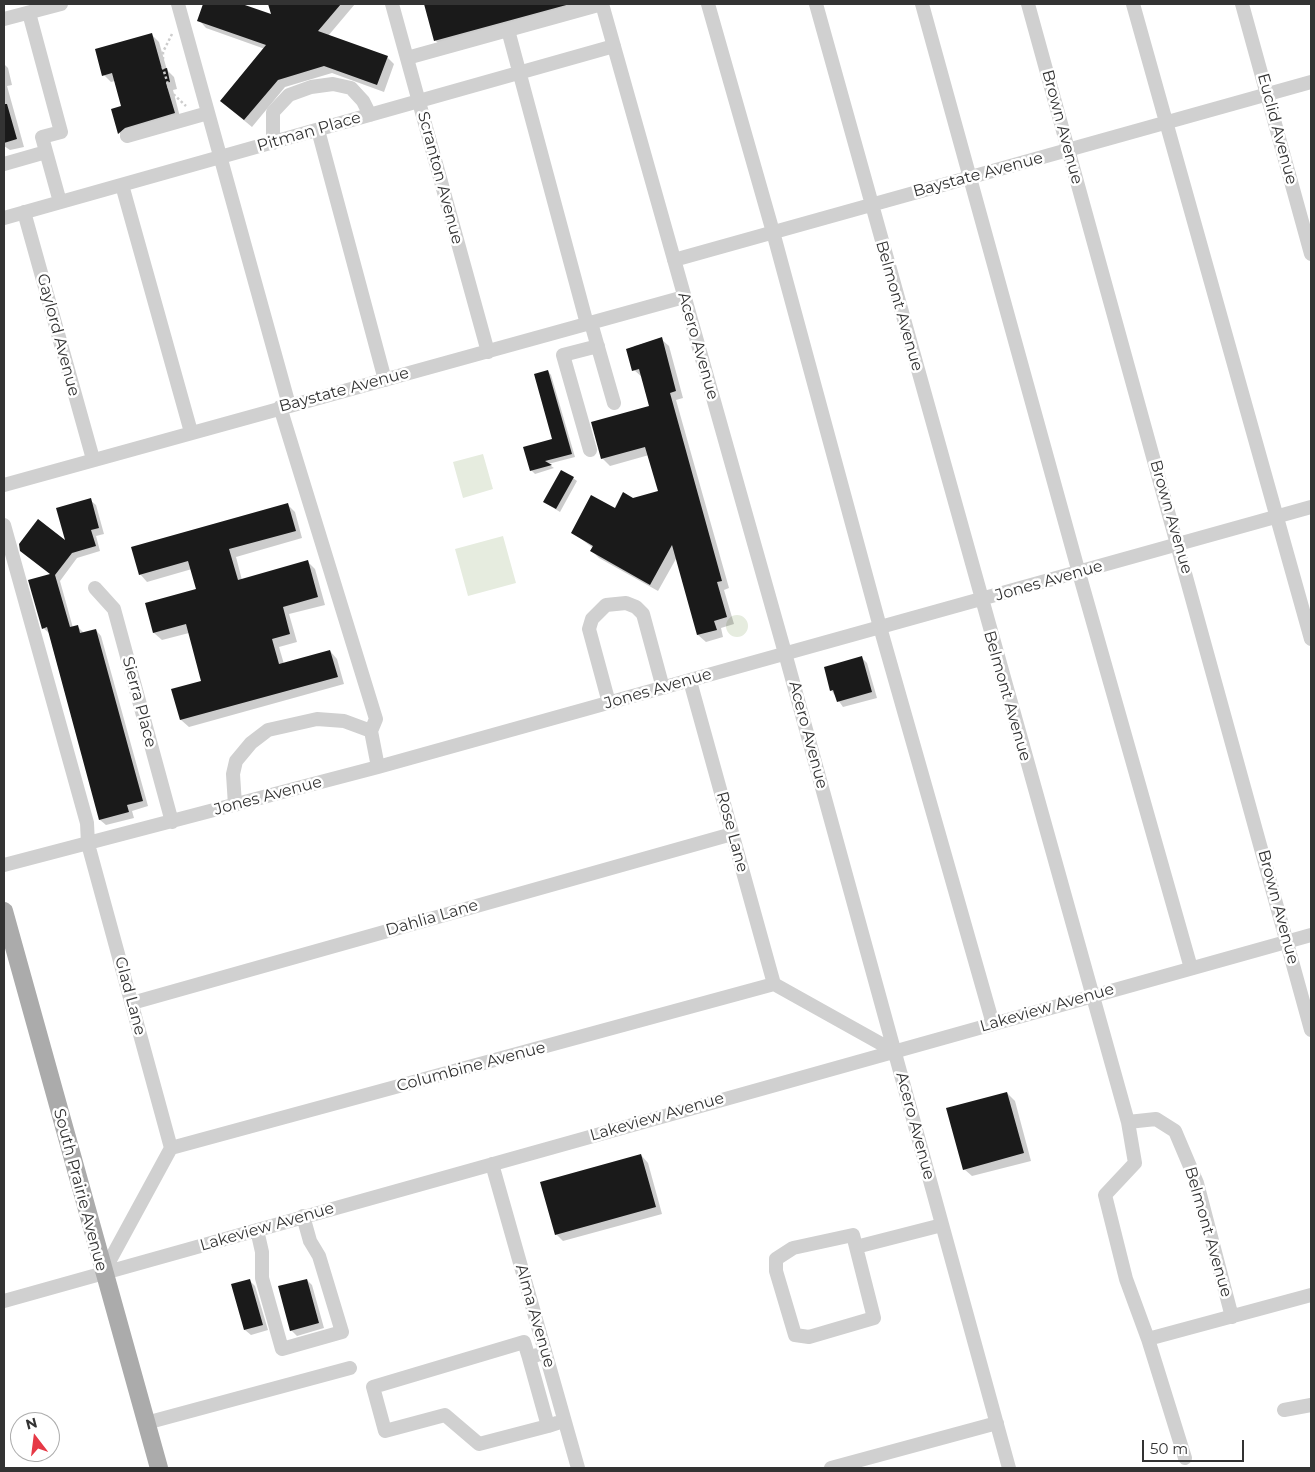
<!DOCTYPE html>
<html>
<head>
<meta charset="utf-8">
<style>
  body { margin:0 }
  #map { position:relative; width:1315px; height:1472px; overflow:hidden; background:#fff; font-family:Montserrat,sans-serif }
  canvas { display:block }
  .frame { position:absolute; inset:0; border:5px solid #333; pointer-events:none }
  .north { position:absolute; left:10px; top:1412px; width:50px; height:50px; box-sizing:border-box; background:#fff; border:1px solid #adadad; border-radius:50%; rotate:345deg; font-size:14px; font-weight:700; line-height:20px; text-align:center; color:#333 }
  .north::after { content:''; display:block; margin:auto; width:18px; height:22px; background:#e63946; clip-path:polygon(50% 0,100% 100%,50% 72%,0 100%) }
  .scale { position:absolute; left:1142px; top:1440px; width:102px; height:22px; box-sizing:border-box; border:2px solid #333; border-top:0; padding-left:6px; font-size:15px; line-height:18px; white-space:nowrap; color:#333; -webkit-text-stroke:4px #fff; paint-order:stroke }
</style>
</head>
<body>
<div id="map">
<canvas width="1315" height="1472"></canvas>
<div class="frame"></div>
<div class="north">N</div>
<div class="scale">50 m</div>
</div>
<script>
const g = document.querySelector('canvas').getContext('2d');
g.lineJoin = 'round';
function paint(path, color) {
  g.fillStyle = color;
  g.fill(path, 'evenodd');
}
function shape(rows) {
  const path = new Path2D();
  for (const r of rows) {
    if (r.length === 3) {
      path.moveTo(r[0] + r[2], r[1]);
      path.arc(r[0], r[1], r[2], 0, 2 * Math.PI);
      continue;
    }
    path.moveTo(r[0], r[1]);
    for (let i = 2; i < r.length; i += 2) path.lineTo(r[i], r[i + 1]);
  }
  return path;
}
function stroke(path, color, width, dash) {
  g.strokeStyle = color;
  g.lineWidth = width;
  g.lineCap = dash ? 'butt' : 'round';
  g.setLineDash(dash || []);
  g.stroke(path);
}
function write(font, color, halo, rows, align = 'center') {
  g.font = font + ' Montserrat,sans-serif';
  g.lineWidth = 5;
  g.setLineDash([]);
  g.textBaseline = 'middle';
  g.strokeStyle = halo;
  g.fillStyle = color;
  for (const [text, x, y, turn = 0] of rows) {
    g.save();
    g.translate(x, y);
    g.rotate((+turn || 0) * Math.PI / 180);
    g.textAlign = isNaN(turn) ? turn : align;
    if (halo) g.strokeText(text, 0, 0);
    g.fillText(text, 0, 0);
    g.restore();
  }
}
paint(shape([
  [483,454,493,489,463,498,453,462],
  [503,536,516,583,468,596,455,549],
  [737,626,11]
]), '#e6ecdf');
paint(shape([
  [205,4,239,4,273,16,269,4,355,4,328,36,387,57,394,64,384,92,332,73,285,87,252,127,229,108,265,49,206,28,199,20],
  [425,4,573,4,575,12,443,48,436,41],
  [152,35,159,42,167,70,174,77,177,89,173,90,181,121,127,141,120,134,113,110,123,107,115,81,111,82,104,75],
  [4,64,8,68,12,85,7,86,24,147,10,150,4,146],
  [661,339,669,346,683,398,676,400,729,588,724,590,734,624,721,628,723,637,706,642,698,635,677,557,658,591,599,558,592,551,593,548,572,532,633,499,659,492,649,455,610,466,602,458,650,407,642,377,634,370,634,346],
  [548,371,551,375,575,457,548,464,554,468,535,474,531,470,554,440],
  [573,478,577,481,560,512,544,502],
  [90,500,96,505,104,534,96,536,100,551,77,558,60,581,73,628,78,627,84,633,96,630,101,636,148,806,132,811,134,818,106,825,100,820,49,633,43,628,52,575],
  [288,505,295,512,302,538,236,557,242,580,308,562,315,569,325,605,289,614,297,642,279,647,284,664,330,651,337,659,344,684,189,727,181,720,173,690,203,682,189,633,162,640,154,633,147,604,197,590,192,569,147,582,140,574],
  [862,658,867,663,877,698,843,707,831,690],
  [1007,1093,1015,1101,1031,1161,972,1176,964,1169],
  [641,1155,648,1163,662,1214,563,1241,556,1234],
  [249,1280,255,1286,268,1330,251,1335,245,1330],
  [307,1280,312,1285,324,1328,297,1336,291,1330]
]), '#0003');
paint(shape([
  [203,4,242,4,271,14,268,4,341,4,318,31,388,56,377,85,324,66,278,80,244,120,220,101,266,45,197,21],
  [424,4,570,4,434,41],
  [152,33,162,69,167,68,170,82,166,83,175,113,125,128,118,134,111,109,121,106,112,73,102,76,95,49],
  [4,104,7,104,17,139,4,143],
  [662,337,676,391,670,393,722,581,717,582,727,617,714,621,717,630,697,635,672,545,650,585,590,551,593,546,571,533,591,495,615,508,623,492,633,498,658,491,645,447,601,459,591,422,649,406,639,369,632,371,626,349],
  [548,370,572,454,545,461,552,465,530,471,523,447,552,439,534,374],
  [561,470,574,477,556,509,543,502],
  [91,498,99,528,91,530,96,546,72,553,55,575,70,627,78,625,80,633,96,629,143,801,127,805,129,812,99,820,47,627,42,629,28,580,50,574,20,551,19,544,38,519,65,540,56,508],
  [288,503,296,531,229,549,238,580,308,560,318,597,283,607,290,634,272,639,279,664,330,650,338,677,180,720,171,689,201,681,186,624,153,633,145,603,196,589,188,561,139,575,131,547],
  [862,656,872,692,837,702,833,690,830,691,824,667],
  [1007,1092,1024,1153,963,1170,946,1108],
  [641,1154,656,1207,555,1235,540,1182],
  [250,1279,263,1325,244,1330,231,1284],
  [307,1279,319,1323,290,1331,278,1286]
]), '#1a1a1a');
stroke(shape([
  [172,34,163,52,163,68,170,91,186,106]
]), '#cdcdcd', 2.5, [2.5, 2.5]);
stroke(shape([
  [178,4,289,405],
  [392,4,488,352],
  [708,4,773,232,880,627,993,1024],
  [816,4,1128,1122,1156,1119,1175,1131,1197,1183,1232,1317],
  [922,4,1079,573,1191,968],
  [1028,4,1311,1030],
  [1133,4,1311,639],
  [1242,4,1311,254],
  [29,13,61,132,42,137,60,202],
  [4,19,61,4],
  [508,30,587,324],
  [407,58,602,4,785,653,1009,1468],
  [318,130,385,380],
  [127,136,208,113],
  [273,143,273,112,289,95,311,87,333,84,351,88,363,101,370,115],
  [4,164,46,152],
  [122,185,191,432],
  [24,212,93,459],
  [4,218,614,46],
  [674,260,1311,82],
  [591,323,614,403],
  [280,407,376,719,371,731,378,767],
  [590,450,563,355,598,346],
  [4,485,684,297],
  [4,525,87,823,88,844,171,1148],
  [95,588,114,609,172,822],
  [690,681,774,984],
  [609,703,589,629,592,619,606,605,626,603,636,607,643,614,663,688],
  [235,805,233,774,236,761,251,743,268,730,317,719,344,721,371,731],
  [4,865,378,767,1311,507],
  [132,1003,732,834],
  [1128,1122,1135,1163,1105,1195,1126,1279,1148,1339,1311,1295],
  [492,1164,578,1468],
  [257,1230,262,1252,262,1278,282,1349,342,1332,319,1256,310,1241,303,1216],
  [856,1247,853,1235,793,1248,776,1259,776,1271,795,1335,809,1337,874,1318,856,1247,942,1225],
  [103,1273,171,1148,774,984,894,1051],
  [4,1301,1311,935],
  [1148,1339,1185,1458],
  [537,1355,529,1358,548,1426,557,1423],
  [529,1358,524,1342,373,1387,385,1431,445,1415,479,1444,548,1426],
  [1284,1410,1311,1405],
  [146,1423,350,1368],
  [831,1468,997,1423]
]), '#d0d0d0', 14);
stroke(shape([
  [4,911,159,1468]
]), '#ababab', 18);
write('16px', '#333', '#fff', [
  ["Brown Avenue",1062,127,75],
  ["Euclid Avenue",1277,129,75],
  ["Pitman Place",309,132,-16],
  ["Baystate Avenue",978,175,-15],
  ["Scranton Avenue",440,178,75],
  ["Belmont Avenue",899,306,74],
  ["Gaylord Avenue",58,335,75],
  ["Acero Avenue",698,346,74],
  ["Baystate Avenue",344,390,-15],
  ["Brown Avenue",1171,517,74],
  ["Jones Avenue",1049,581,-16],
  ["Jones Avenue",658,689,-16],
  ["Belmont Avenue",1007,696,74],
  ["Sierra Place",139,702,75],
  ["Acero Avenue",808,735,75],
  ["Jones Avenue",268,796,-15],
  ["Rose Lane",732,832,75],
  ["Brown Avenue",1278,907,75],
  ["Dahlia Lane",432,918,-16],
  ["Glad Lane",130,996,75],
  ["Lakeview Avenue",1047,1008,-16],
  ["Columbine Avenue",471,1067,-15],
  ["Lakeview Avenue",657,1117,-16],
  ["Acero Avenue",915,1126,75],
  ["South Prairie Avenue",80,1190,75],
  ["Lakeview Avenue",267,1227,-16],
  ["Belmont Avenue",1208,1232,74],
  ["Alma Avenue",535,1316,74]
]);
</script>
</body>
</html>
